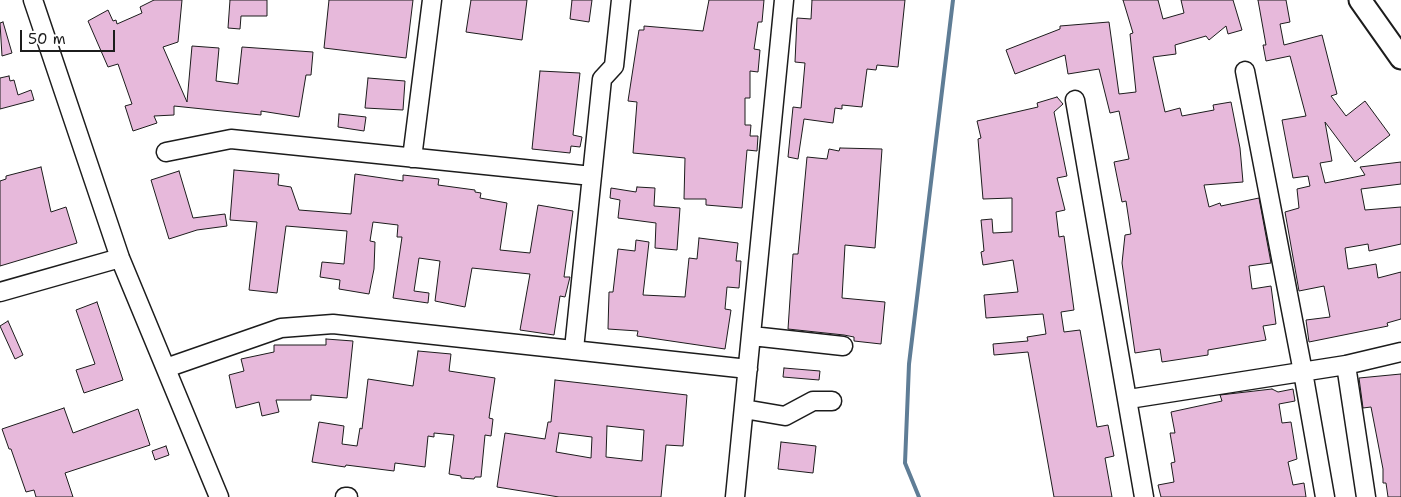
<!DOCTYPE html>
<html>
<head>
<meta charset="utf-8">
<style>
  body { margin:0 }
  #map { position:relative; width:1401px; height:497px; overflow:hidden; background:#fff; font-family:"Shantell Sans",sans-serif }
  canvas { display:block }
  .scale { position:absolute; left:20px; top:30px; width:95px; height:22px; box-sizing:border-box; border:2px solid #1c1c1c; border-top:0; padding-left:6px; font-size:15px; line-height:18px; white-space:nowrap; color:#1c1c1c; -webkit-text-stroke:4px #fff; paint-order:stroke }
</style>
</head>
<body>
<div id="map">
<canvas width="1401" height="497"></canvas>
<div class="scale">50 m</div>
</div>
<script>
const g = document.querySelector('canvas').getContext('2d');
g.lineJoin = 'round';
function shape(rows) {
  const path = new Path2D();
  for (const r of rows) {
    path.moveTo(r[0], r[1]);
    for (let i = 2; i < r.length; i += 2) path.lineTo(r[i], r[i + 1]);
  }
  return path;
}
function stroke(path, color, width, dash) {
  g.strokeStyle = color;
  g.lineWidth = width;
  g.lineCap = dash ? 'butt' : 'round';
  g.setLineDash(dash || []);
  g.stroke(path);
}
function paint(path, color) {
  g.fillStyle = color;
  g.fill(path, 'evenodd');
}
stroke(shape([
  [919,497,905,463,909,364,953,0]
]), '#5f7d96', 4);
const building = shape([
  [154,0,182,0,178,42,163,47,187,102,192,46,219,48,216,81,238,84,242,47,313,52,311,75,306,75,299,117,261,111,261,115,174,106,174,115,154,116,157,123,133,131,125,106,132,104,118,64,108,67,88,21,108,10,113,21,116,20,117,24,142,13,140,7,154,0],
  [230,0,267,0,267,16,241,16,240,29,228,28,230,0],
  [329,0,413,0,406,58,324,48,329,0],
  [471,0,527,0,522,40,466,32,471,0],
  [572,0,592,0,589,22,570,19,572,0],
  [709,0,764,0,762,22,758,22,754,49,760,50,758,72,750,71,750,98,745,98,745,125,751,125,750,136,758,136,757,151,747,150,742,208,706,205,706,199,684,199,685,158,633,153,637,102,628,101,639,30,644,30,644,26,703,31,709,0],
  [812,0,905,0,898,67,877,65,876,70,867,69,862,107,842,105,842,109,835,108,833,123,804,119,798,159,788,157,793,107,801,108,805,63,795,62,797,18,811,19,812,0],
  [1123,0,1158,0,1163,19,1184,13,1181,0,1233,0,1242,30,1228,34,1226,26,1209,40,1206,36,1175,45,1176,54,1153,57,1165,112,1180,108,1182,116,1214,110,1213,105,1231,102,1240,148,1243,182,1204,185,1209,207,1220,203,1221,206,1259,198,1271,263,1249,266,1252,289,1271,286,1276,324,1263,326,1266,340,1208,350,1208,355,1162,362,1160,349,1135,353,1122,263,1125,235,1131,234,1126,201,1122,202,1114,162,1129,159,1119,111,1110,113,1099,69,1068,74,1065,55,1015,74,1006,50,1060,29,1060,26,1109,22,1119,94,1136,92,1130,34,1133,33,1123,0],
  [1258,0,1286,0,1290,22,1280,24,1284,45,1322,35,1337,94,1331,96,1346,116,1365,101,1390,135,1355,162,1325,122,1332,161,1320,163,1325,183,1365,175,1360,167,1401,162,1401,184,1361,189,1365,210,1401,207,1401,244,1369,251,1368,244,1345,248,1348,269,1376,264,1378,278,1401,272,1401,319,1387,323,1388,326,1309,342,1306,320,1330,317,1324,286,1299,291,1285,212,1299,208,1297,189,1310,186,1308,176,1293,178,1282,120,1306,116,1290,56,1266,61,1263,45,1266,45,1258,0],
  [3,22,12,53,2,56,0,23,3,22],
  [540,71,580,73,573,135,582,137,580,147,571,146,570,153,532,149,540,71],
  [9,76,10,81,14,80,18,95,31,90,34,100,0,109,0,78,9,76],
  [368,78,405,81,403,110,365,108,368,78],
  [1057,97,1063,104,1054,112,1067,176,1057,178,1065,210,1056,212,1059,237,1064,236,1074,310,1061,312,1064,332,1080,330,1097,427,1108,425,1114,456,1105,458,1112,497,1054,497,1028,352,994,355,993,344,1028,341,1027,337,1046,334,1043,314,986,318,984,295,1018,292,1013,260,983,265,981,252,984,251,981,220,992,219,993,233,1012,232,1012,198,983,199,978,139,981,138,977,121,1038,107,1037,103,1057,97],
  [339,114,366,117,364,131,338,127,339,114],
  [840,148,882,149,875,248,845,245,842,298,885,302,881,344,854,341,854,337,844,335,788,329,793,254,798,254,807,157,827,159,829,149,839,151,840,148],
  [41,167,51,212,66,207,77,243,0,266,0,181,6,179,6,176,41,167],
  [234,170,279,174,278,185,291,187,299,210,351,214,355,174,403,181,403,175,439,179,438,185,475,190,475,192,481,193,480,198,507,203,500,250,530,253,538,205,573,211,564,277,570,277,565,297,560,296,554,335,520,330,530,274,472,268,465,307,435,301,440,261,419,258,414,291,429,293,428,303,393,298,402,237,397,237,398,225,373,222,370,241,375,242,374,269,369,294,339,289,340,280,320,277,322,262,344,264,347,231,286,226,277,293,249,290,257,222,230,220,234,170],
  [179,171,193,218,225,214,227,226,197,230,169,239,151,180,179,171],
  [637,187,655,188,654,206,680,208,677,250,655,248,656,223,618,218,620,200,610,198,611,188,636,192,637,187],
  [699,238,738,243,736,261,741,261,739,288,727,287,725,309,731,310,725,349,637,336,638,331,608,329,609,292,613,292,618,249,635,251,636,240,649,242,643,295,685,297,689,258,697,259,699,238],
  [97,302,123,380,84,393,76,370,95,364,76,310,97,302],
  [8,321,23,355,15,359,0,326,8,321],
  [326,339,353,341,347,398,311,395,311,400,276,400,279,412,262,416,259,402,236,408,229,375,244,371,241,359,274,352,274,345,326,345,326,339],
  [418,351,451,354,449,371,495,378,489,418,493,419,491,436,485,435,481,477,475,477,474,479,461,478,461,476,449,474,454,435,434,433,434,437,428,436,425,467,395,463,394,471,346,465,345,467,312,462,319,422,344,426,342,444,357,446,360,428,362,429,368,379,413,386,418,351],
  [784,368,820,371,819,380,783,377,784,368],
  [1401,374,1401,497,1388,497,1386,483,1383,483,1383,469,1371,407,1363,408,1359,378,1401,374],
  [555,380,687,395,683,446,666,445,661,497,559,497,497,487,505,433,545,439,548,422,551,422,555,380],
  [607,426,644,430,642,461,606,457,607,426],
  [559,433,592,437,591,458,556,452,559,433],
  [1272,389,1278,392,1293,389,1295,401,1279,404,1282,423,1291,422,1297,459,1288,462,1293,485,1304,483,1306,497,1161,497,1158,485,1174,482,1171,463,1175,462,1170,433,1175,433,1171,412,1222,401,1220,395,1272,389],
  [64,408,73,433,138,409,150,445,65,473,73,497,36,497,34,490,26,492,11,449,9,449,2,429,64,408],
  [781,442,816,446,813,473,778,469,781,442],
  [166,446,169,455,155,460,152,451,166,446]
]);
paint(building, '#e7b9db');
stroke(building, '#1c1c1c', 1);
const minor = shape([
  [33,0,120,258,219,497],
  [1245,71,1303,372,1325,497],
  [1075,100,1144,497],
  [166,152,231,139,592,176],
  [412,158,432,0],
  [0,292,120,258],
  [752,336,843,346],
  [574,349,602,79,614,66,621,0],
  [1346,365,1366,497],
  [166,368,281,328,333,324,748,369],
  [1129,399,1346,365,1401,352],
  [744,409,785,416,813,401,832,401],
  [345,497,348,497],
  [735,497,784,0]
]);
const major = shape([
  [1360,0,1401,58]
]);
stroke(minor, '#1c1c1c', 21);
stroke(major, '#1c1c1c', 25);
stroke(minor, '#fff', 18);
stroke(major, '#fff', 21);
</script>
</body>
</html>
